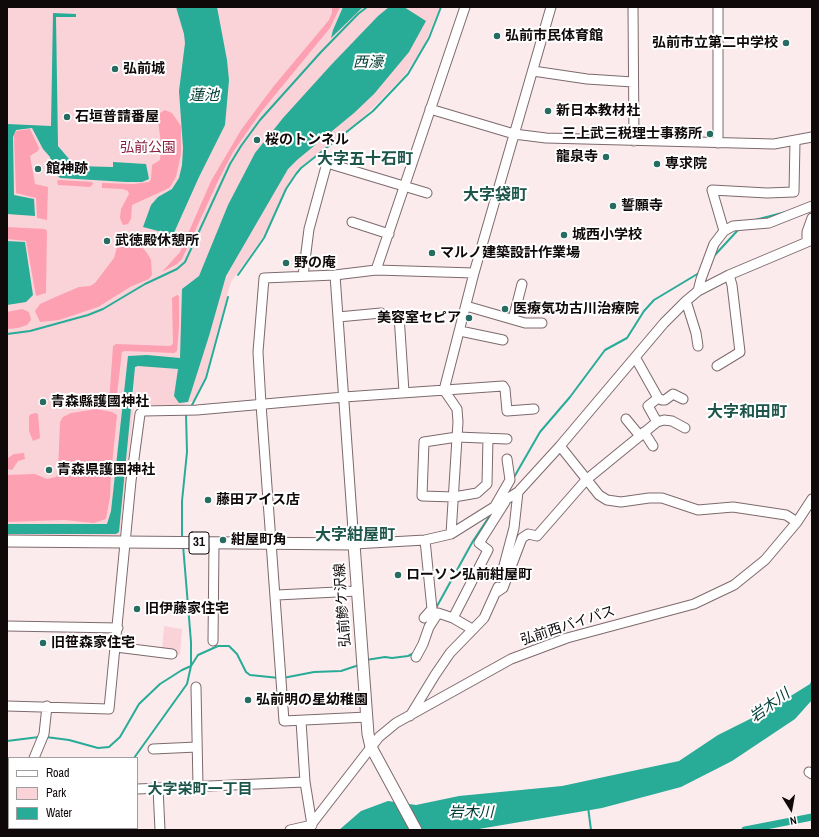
<!DOCTYPE html>
<html>
<head>
<meta charset="utf-8">
<style>
  body { margin:0 }
  #map { position:relative; width:819px; height:837px; overflow:hidden; background:#fcebed; font-family:"Archivo Narrow",sans-serif }
  canvas { display:block }
  .frame { position:absolute; inset:0; border:8px solid #10090a; pointer-events:none }
  .legend { position:absolute; left:8px; top:757px; width:130px; height:72px; box-sizing:border-box; background:#fff; border:1px solid #9f9d9d; margin:0; padding:5px 7px; list-style:none; font-size:12px; color:#10090a }
  .legend li { display:flex; align-items:center; gap:8px; height:20px }
  .legend b { width:20px; border:1px solid #9f9d9d }
  .north { position:absolute; left:771px; top:789px; width:40px; height:40px; -webkit-text-stroke:3px #fff; paint-order:stroke; rotate:169deg; font-size:11px; font-weight:700; line-height:16px; text-align:center; color:#10090a }
  .north::after { content:''; display:block; margin:auto; width:14px; height:18px; background:#10090a; clip-path:polygon(50% 0,100% 100%,50% 72%,0 100%) }
</style>
</head>
<body>
<div id="map">
<canvas width="819" height="837"></canvas>
<div class="frame"></div>
<ul class="legend">
<li><b style="height:5px;background:#fff"></b>Road</li>
<li><b style="height:11px;background:#fad3d9"></b>Park</li>
<li><b style="height:11px;background:#28ab97"></b>Water</li>
</ul>
<div class="north">N</div>
</div>
<script>
const g = document.querySelector('canvas').getContext('2d');
g.lineJoin = 'round';
function paint(path, color) {
  g.fillStyle = color;
  g.fill(path, 'evenodd');
}
function shape(rows) {
  const path = new Path2D();
  for (const r of rows) {
    path.moveTo(r[0], r[1]);
    for (let i = 2; i < r.length; i += 2) path.lineTo(r[i], r[i + 1]);
  }
  return path;
}
function stroke(path, color, width, dash) {
  g.strokeStyle = color;
  g.lineWidth = width;
  g.lineCap = dash ? 'butt' : 'round';
  g.setLineDash(dash || []);
  g.stroke(path);
}
function write(font, color, halo, rows, align = 'center') {
  g.font = font + ' "Archivo Narrow","Noto Sans JP",sans-serif';
  g.lineWidth = 4;
  g.setLineDash([]);
  g.textBaseline = 'middle';
  g.strokeStyle = halo;
  g.fillStyle = color;
  for (const [text, x, y, turn = 0] of rows) {
    g.save();
    g.translate(x, y);
    g.rotate((+turn || 0) * Math.PI / 180);
    g.textAlign = isNaN(turn) ? turn : align;
    if (halo) g.strokeText(text, 0, 0);
    g.fillText(text, 0, 0);
    g.restore();
  }
}
paint(shape([
  [7,7,440,7,423,48,404,76,358,123,300,167,294,174,263,237,231,282,205,377,193,401,179,405,134,405,120,536,7,536],
  [164,626,182,629,180,655,162,650]
]), '#fad3d9');
paint(shape([
  [332,7,340,7,330,28,261,112,233,152,218,181,182,259,177,264,162,272,180,252,211,181,241,130,273,87,329,20,332,13],
  [165,110,172,113,181,126,181,154,176,177,170,187,165,190,132,205,131,219,128,224,123,225,120,218,121,209,129,194,128,191,123,189,102,188,102,183,133,184,149,182,151,179,152,165,160,160,161,144,158,120,160,113],
  [30,129,39,148,38,151,30,156,35,184,48,187,47,220,37,218,36,198,16,193,14,135,16,131],
  [59,180,92,182,93,184,90,187,58,185,57,181],
  [7,227,45,229,47,231,46,293,36,296,26,241,7,239],
  [122,236,134,237,147,253,151,260,152,275,149,279,130,287,98,307,59,320,40,322,35,311,40,304,60,295,79,287,90,286,95,283,114,258,119,239],
  [177,295,179,296,179,327,177,351,174,353,125,351,122,352,116,402,109,403,113,346,116,344,170,346,173,344,172,298],
  [22,309,29,312,31,320,27,325,18,328,7,329,7,312],
  [97,409,112,412,117,415,111,475,110,497,106,519,94,523,64,520,7,522,7,475,35,474,47,479,56,477,58,472,60,422,63,417,71,413],
  [36,413,38,414,40,438,33,441,29,431,29,416,31,414],
  [24,453,25,459,18,461,12,470,7,469,8,458,14,454]
]), '#fda0b2');
paint(shape([
  [176,7,217,7,227,60,229,80,225,125,199,177,173,235,143,227,151,205,158,197,172,189,179,178,182,165,183,148,179,91,185,43,184,34],
  [343,7,363,7,331,38,333,30],
  [389,7,404,7,426,21,409,52,374,94,354,113,297,160,288,169,226,276,209,336,188,402,179,403,174,396,178,369,138,366,135,367,119,532,116,534,7,534,7,524,107,524,111,511,128,356,147,355,180,358,182,289,199,276,228,205,255,153,283,118,331,65,378,16],
  [53,13,76,14,76,17,56,17,58,146,75,166,113,167,113,162,146,164,149,179,142,182,126,182,60,178,53,171,50,157,43,149,32,128,16,130,13,137,14,195,34,199,35,216,7,214,7,124,51,126],
  [7,241,25,242,33,295,26,302,7,305],
  [812,679,812,700,795,719,732,761,681,787,602,808,473,830,339,830,361,811,388,801,416,805,459,796,562,786,679,761,718,735,768,710,810,684]
]), '#28ab97');
stroke(shape([
  [755,220,786,212],
  [714,256,738,230],
  [238,275,264,238,286,189,296,174,301,168,373,111,408,74,429,38,441,7],
  [7,334,30,331,88,315,103,309,145,284,177,269,185,262,230,164,241,146,260,120,321,52,358,14,367,7],
  [191,407,206,378,228,297],
  [513,479,540,432,570,397,605,350,627,338,644,311,654,300,699,273],
  [182,539,182,501,187,452,186,414],
  [436,608,473,541,491,514],
  [366,660,385,657,392,658,408,656,414,653],
  [283,678,314,672,341,671,359,665],
  [46,737,69,740,98,748,109,747,120,737,139,704,160,684,182,670,191,666,198,655,218,646,229,646,237,654,246,672,250,675,279,678],
  [7,741,39,737],
  [134,758,187,684,191,666,191,642,183,545],
  [588,807,591,830],
  [79,830,81,828]
]), '#28ab97', 2);
stroke(shape([
  [745,830,812,817]
]), '#28ab97', 7);
const minor = shape([
  [633,7,634,141],
  [533,71,587,79,633,82],
  [430,109,514,134,546,138,774,144,812,137],
  [718,143,718,7],
  [352,222,389,234],
  [724,231,712,190,767,193,794,192,795,141],
  [807,242,807,232,812,218],
  [376,270,465,7],
  [474,273,376,270,335,275,354,544,425,540,451,534,518,492,560,446,664,323,686,301,698,291,729,275,812,240],
  [335,275,264,278,258,352,261,404,284,721,367,717],
  [303,276,309,229,327,163,427,193],
  [698,291,701,279,714,244,724,231,733,226,769,223,812,206],
  [686,301,696,333,698,346],
  [466,306,525,323,542,323],
  [399,315,404,392],
  [338,317,381,313],
  [513,319,522,284],
  [460,331,503,340],
  [635,357,658,398,662,400,665,400,673,394,683,399],
  [717,366,740,352,732,285,729,275],
  [626,419,640,436],
  [657,422,664,420,672,421,685,428],
  [644,432,653,446],
  [488,438,487,484,477,493,454,497,422,496,424,442,457,437,507,439],
  [560,446,599,495,607,500,621,502,649,498,662,498,698,510,733,507,786,515,797,522],
  [495,506,510,480,507,459],
  [451,534,458,422,457,409,444,390,474,273,551,7],
  [502,573,514,528,518,492],
  [497,592,503,588,522,538,528,534,537,536,586,480,657,422,648,406,658,398],
  [277,595,357,591],
  [424,618,432,609,425,540],
  [453,618,488,550,479,543,505,502],
  [7,626,118,628],
  [213,641,214,543],
  [116,647,172,654],
  [416,657,423,644,429,627,438,613,453,618,472,629],
  [196,687,198,786],
  [7,706,109,709,131,481,140,414,143,411,197,410,344,397,503,386,505,389,507,411,534,409],
  [410,716,435,675,450,653,484,618,498,587],
  [153,749,197,747],
  [34,758,44,734,47,706],
  [809,772,812,774],
  [7,774,9,775],
  [158,788,160,830],
  [137,789,305,782],
  [7,830,9,824],
  [107,830,108,828],
  [290,830,312,825,305,782,301,721],
  [307,830,379,737,396,723,511,659,567,638,694,604,734,585,765,560,797,522,812,499]
]);
const major = shape([
  [7,541,354,544,368,734,371,747,416,830]
]);
stroke(minor, '#7d6a6d', 11);
stroke(major, '#7d6a6d', 13);
stroke(minor, '#fff', 9);
stroke(major, '#fff', 11);
for (const [x, y, r, color] of [
  [497,36,4,"#266c60"],
  [786,43,4,"#266c60"],
  [115,69,4,"#266c60"],
  [548,111,4,"#266c60"],
  [67,117,4,"#266c60"],
  [710,134,4,"#266c60"],
  [257,140,4,"#266c60"],
  [606,157,4,"#266c60"],
  [657,164,4,"#266c60"],
  [38,169,4,"#266c60"],
  [613,206,4,"#266c60"],
  [564,235,4,"#266c60"],
  [107,241,4,"#266c60"],
  [432,253,4,"#266c60"],
  [286,263,4,"#266c60"],
  [505,309,4,"#266c60"],
  [469,318,4,"#266c60"],
  [43,402,4,"#266c60"],
  [49,470,4,"#266c60"],
  [208,500,4,"#266c60"],
  [223,540,4,"#266c60"],
  [398,575,4,"#266c60"],
  [137,609,4,"#266c60"],
  [43,643,4,"#266c60"],
  [248,700,4,"#266c60"]
]) {
  const dot = new Path2D();
  dot.arc(x, y, r, 0, 2 * Math.PI);
  g.fillStyle = color;
  g.fill(dot);
  stroke(dot, '#fff', 1.5);
}
for (const [x, y, w] of [
  [199,543,20]
]) {
  const box = new Path2D();
  box.roundRect(x - w / 2, y - 11, w, 22, 3);
  g.fillStyle = '#fff';
  g.fill(box);
  stroke(box, '#10090a', 1);
}
write('bold 13px', '#10090a', null, [
  ["31",199,543]
]);
write('bold 14px', '#10090a', '#fff', [
  ["弘前市民体育館",505,36],
  ["弘前市立第二中学校",778,43,"right"],
  ["弘前城",123,69],
  ["新日本教材社",556,111],
  ["石垣普請番屋",75,117],
  ["三上武三税理士事務所",702,134,"right"],
  ["桜のトンネル",265,140],
  ["龍泉寺",598,157,"right"],
  ["専求院",665,164],
  ["館神跡",46,169],
  ["誓願寺",621,206],
  ["城西小学校",572,235],
  ["武徳殿休憩所",115,241],
  ["マルノ建築設計作業場",440,253],
  ["野の庵",294,263],
  ["医療気功古川治療院",513,309],
  ["美容室セピア",461,318,"right"],
  ["青森縣護國神社",51,402],
  ["青森県護国神社",57,470],
  ["藤田アイス店",216,500],
  ["紺屋町角",231,540],
  ["ローソン弘前紺屋町",406,575],
  ["旧伊藤家住宅",145,609],
  ["旧笹森家住宅",51,643],
  ["弘前明の星幼稚園",256,700]
], 'left');
write('14px', '#8c2141', '#fff', [
  ["弘前公園",148,148]
]);
write('14px', '#10090a', '#fff', [
  ["弘前鰺ケ沢線",343,605,-94],
  ["弘前西バイパス",568,626,-18]
]);
write('italic 15px', '#003a32', '#fff', [
  ["西濠",368,63],
  ["蓮池",204,96],
  ["岩木川",770,706,-36],
  ["岩木川",471,813]
]);
write('bold 15px', '#1d554b', '#fff', [
  ["大字栄町一丁目",200,790]
]);
write('bold 16px', '#1d554b', '#fff', [
  ["大字五十石町",365,160],
  ["大字袋町",495,196],
  ["大字和田町",747,413],
  ["大字紺屋町",355,536]
]);
</script>
</body>
</html>
